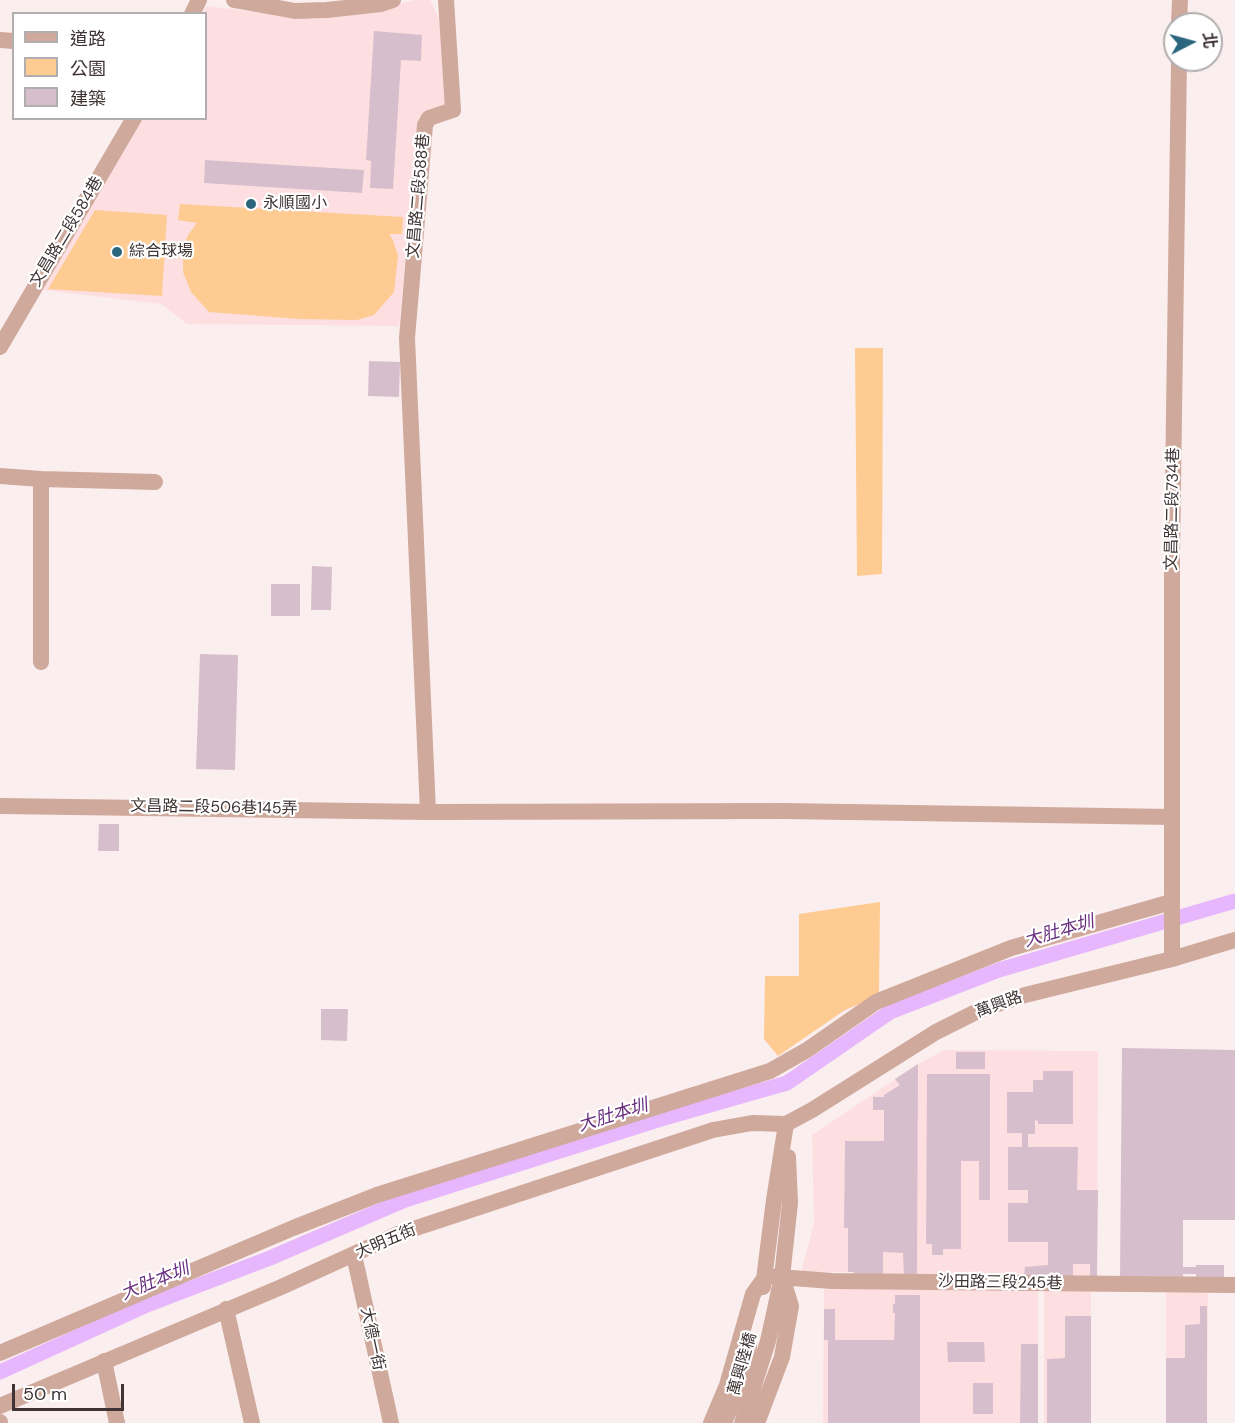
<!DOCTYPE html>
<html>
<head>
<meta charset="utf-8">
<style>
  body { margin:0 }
  #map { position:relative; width:1235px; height:1423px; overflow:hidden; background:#fbeeef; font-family:"DM Sans","Noto Sans TC",sans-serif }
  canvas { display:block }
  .legend { position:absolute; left:12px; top:12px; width:195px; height:108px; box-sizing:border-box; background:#fff; border:2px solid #b2adae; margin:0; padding:8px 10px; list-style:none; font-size:18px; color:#3f3334 }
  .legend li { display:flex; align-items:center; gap:12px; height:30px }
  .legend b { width:30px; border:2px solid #b2adae }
  .north { position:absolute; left:1163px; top:12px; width:60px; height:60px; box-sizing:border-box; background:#fff; border:2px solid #b2adae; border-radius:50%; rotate:84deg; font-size:16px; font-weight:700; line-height:24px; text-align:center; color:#3f3334 }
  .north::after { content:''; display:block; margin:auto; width:21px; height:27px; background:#2b657e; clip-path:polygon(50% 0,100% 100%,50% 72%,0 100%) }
  .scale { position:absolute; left:12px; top:1384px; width:112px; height:27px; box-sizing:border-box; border:3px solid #3f3334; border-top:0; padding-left:8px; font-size:18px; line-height:21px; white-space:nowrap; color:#3f3334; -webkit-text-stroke:4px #fff; paint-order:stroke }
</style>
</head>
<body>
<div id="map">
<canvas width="1235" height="1423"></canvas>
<ul class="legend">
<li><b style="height:8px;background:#cfa99c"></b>道路</li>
<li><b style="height:16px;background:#fecb92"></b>公園</li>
<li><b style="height:16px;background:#d7becc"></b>建築</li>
</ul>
<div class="north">北</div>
<div class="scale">50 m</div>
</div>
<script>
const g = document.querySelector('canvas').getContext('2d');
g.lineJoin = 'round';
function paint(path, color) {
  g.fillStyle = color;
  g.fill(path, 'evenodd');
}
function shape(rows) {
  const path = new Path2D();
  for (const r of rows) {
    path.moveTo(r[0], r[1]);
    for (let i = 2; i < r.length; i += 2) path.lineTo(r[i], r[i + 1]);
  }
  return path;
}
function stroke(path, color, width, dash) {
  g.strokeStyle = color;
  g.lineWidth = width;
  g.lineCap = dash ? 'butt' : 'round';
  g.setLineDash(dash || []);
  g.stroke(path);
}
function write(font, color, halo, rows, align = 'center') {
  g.font = font + ' "DM Sans","Noto Sans TC",sans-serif';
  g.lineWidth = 4.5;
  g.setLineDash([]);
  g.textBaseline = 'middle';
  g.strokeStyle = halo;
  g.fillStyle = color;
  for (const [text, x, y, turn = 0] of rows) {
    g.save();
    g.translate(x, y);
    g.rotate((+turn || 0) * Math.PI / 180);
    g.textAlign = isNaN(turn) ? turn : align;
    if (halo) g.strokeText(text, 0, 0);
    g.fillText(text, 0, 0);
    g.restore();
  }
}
paint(shape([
  [415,0,430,0,441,23,445,104,419,117,399,326,187,324,161,304,43,290,140,119,206,118,206,14,202,13,207,6,314,19,347,16],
  [944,1050,1098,1051,1097,1276,854,1275,853,1272,801,1272,814,1224,812,1135,918,1064],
  [824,1289,1038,1289,1038,1423,823,1423],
  [1044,1289,1091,1289,1091,1423,1044,1423],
  [1166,1291,1208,1292,1207,1423,1166,1423]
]), '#fedfe1');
paint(shape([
  [180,204,403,217,402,234,389,234,393,240,398,256,394,292,374,315,357,320,299,319,209,312,191,292,183,272,183,248,188,235,197,223,178,220],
  [95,210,167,215,162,296,48,289],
  [855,348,883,348,882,574,857,576],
  [880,902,879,996,845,1010,778,1056,764,1039,765,976,799,976,799,914]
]), '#fecb92');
stroke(shape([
  [0,1372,147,1305,270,1258,405,1200,661,1119,787,1083,890,1012,999,970,1235,901]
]), '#e7b7fd', 15);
paint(shape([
  [374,31,422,35,421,61,401,60,393,189,370,188,371,161,366,160],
  [205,160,364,170,362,193,204,183],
  [369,361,400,362,399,397,368,396],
  [312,566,332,567,331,610,311,610],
  [271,584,300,584,300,616,271,616],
  [200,654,238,655,235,770,196,769],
  [99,824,119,824,119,851,98,851],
  [321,1009,348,1009,347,1041,321,1040],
  [1122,1048,1235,1050,1235,1220,1183,1220,1183,1267,1196,1267,1196,1265,1224,1265,1224,1277,1196,1277,1196,1274,1183,1274,1183,1277,1120,1276],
  [956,1052,985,1052,985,1069,956,1069],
  [918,1064,917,1275,904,1275,903,1253,883,1252,883,1275,854,1275,854,1272,848,1272,848,1228,844,1228,845,1141,884,1141,884,1110,873,1110,873,1097,884,1097,884,1095,900,1085,895,1079],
  [1043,1071,1073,1071,1073,1124,1038,1124,1038,1121,1035,1120,1035,1134,1028,1134,1028,1147,1078,1147,1077,1190,1098,1190,1097,1276,1090,1276,1090,1264,1073,1264,1073,1276,1024,1276,1025,1267,1048,1265,1048,1242,1008,1242,1008,1203,1028,1203,1028,1190,1008,1190,1008,1147,1022,1147,1022,1133,1007,1133,1007,1092,1033,1092,1033,1080,1043,1080],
  [927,1074,990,1074,990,1200,979,1200,979,1161,961,1161,961,1249,943,1249,943,1255,932,1255,932,1244,926,1244],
  [895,1295,920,1295,920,1423,828,1423,828,1340,824,1340,824,1309,835,1309,835,1340,894,1340,895,1313,893,1313,893,1304,895,1304],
  [1200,1306,1207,1306,1207,1423,1166,1423,1166,1358,1185,1358,1185,1325,1200,1324],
  [1065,1316,1091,1316,1091,1423,1047,1423,1047,1359,1065,1358],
  [947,1342,984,1342,985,1362,948,1362],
  [1021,1344,1038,1344,1038,1423,1020,1423],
  [973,1383,993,1383,993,1414,973,1414]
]), '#d7becc');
stroke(shape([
  [234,0,295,11,327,10,381,4,393,0],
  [192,14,199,0],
  [1179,24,1180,0],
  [0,40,14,41],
  [0,347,134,118],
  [0,476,41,479,155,482],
  [41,662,41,479],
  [0,806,428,812,783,811,1172,817],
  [428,812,407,338,425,125,429,118,453,110,446,0],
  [1172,959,1172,557,1179,60],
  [786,1124,812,1110,936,1032,980,1010,1025,995,1172,959,1235,940],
  [354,1255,391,1423],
  [763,1287,774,1200,786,1124],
  [226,1309,252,1423],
  [0,1353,293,1228,377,1195,770,1071,807,1050,876,1002,1011,948,1171,902],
  [104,1361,117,1423],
  [0,1406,279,1288,398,1234,713,1130,752,1123,786,1124],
  [0,1422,0,1423],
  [711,1423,727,1385,753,1294,766,1276,832,1281,1235,1285],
  [724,1423,741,1381,749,1347],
  [742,1423,768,1341,782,1277,790,1203,788,1157],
  [757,1423,782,1357,791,1306,783,1280]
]), '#cfa99c', 16);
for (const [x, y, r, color] of [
  [251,204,6,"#2b657e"],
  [117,252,6,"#2b657e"]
]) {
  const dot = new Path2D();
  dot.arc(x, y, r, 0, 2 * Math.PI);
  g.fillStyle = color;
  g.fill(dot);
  stroke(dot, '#fff', 2);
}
write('16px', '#3f3334', '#fff', [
  ["文昌路二段588巷",419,196,-85],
  ["文昌路二段584巷",67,232,-59],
  ["文昌路二段734巷",1173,509,-89],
  ["文昌路二段506巷145弄",214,808,1],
  ["萬興路",999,1005,-20],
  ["大明五街",386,1242,-23],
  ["沙田路三段245巷",1000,1283,1],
  ["大德一街",372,1339,78],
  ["萬興陸橋",743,1364,-74]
]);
write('16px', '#3f3334', '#fff', [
  ["永順國小",263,204],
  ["綜合球場",129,252]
], 'left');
write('italic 18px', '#693080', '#fff', [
  ["大肚本圳",1059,932,-16],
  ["大肚本圳",613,1116,-17],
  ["大肚本圳",155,1282,-22]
]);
</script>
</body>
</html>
